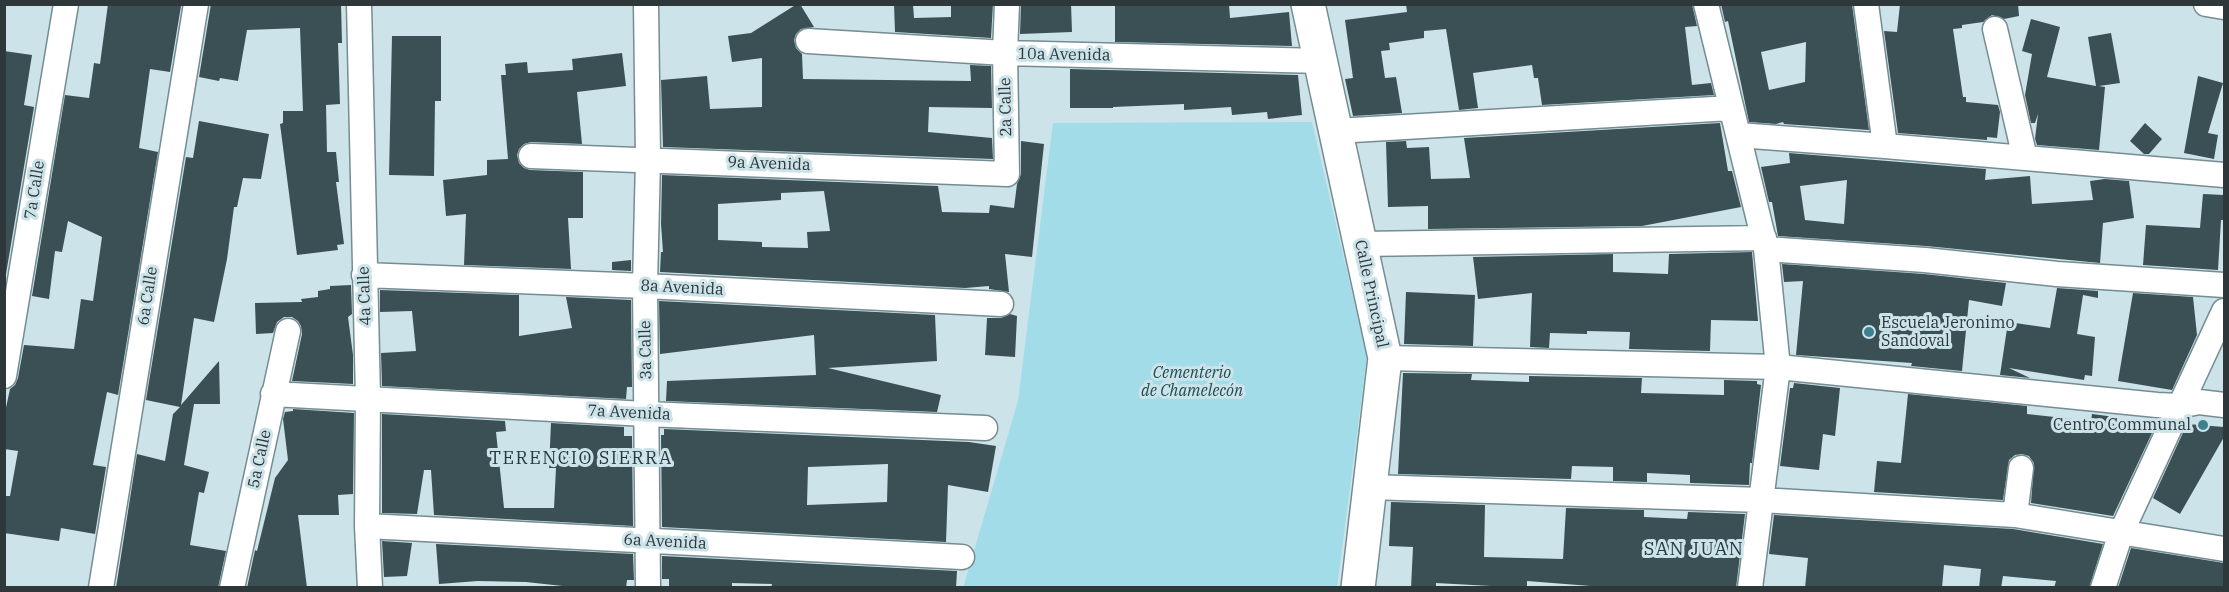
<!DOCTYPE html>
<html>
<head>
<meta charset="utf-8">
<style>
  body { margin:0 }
  #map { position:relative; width:2229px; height:592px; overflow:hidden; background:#cbe3e9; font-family:"IBM Plex Serif",serif }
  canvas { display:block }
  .frame { position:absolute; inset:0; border:6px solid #2e373a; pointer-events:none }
</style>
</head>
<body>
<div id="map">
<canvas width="2229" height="592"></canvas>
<div class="frame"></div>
</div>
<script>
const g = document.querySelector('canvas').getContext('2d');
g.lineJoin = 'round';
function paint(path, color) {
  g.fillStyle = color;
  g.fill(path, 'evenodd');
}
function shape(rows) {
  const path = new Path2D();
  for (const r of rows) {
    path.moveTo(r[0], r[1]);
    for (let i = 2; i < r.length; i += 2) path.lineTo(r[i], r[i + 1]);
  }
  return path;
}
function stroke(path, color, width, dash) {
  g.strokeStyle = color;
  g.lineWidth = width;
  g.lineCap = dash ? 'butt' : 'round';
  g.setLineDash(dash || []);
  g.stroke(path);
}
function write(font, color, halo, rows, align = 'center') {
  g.font = font + ' "IBM Plex Serif",serif';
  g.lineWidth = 6;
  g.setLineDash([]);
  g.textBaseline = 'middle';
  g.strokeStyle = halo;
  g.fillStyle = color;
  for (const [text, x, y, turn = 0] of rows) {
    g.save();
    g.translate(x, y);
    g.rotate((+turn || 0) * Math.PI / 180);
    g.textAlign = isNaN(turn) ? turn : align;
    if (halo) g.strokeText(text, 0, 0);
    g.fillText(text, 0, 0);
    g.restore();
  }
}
paint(shape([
  [1312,122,1367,357,1337,587,963,588,1018,401,1053,123]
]), '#a3dce9');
paint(shape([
  [108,4,181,6,170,72,150,69,139,148,158,152,118,395,107,392,93,465,106,467,95,534,61,528,59,541,4,533,4,496,10,496,18,451,4,449,4,417,10,389,15,385,18,378,24,345,74,349,81,299,93,301,102,237,68,221,62,252,55,251,49,299,32,296,65,95,89,98,94,63,100,64],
  [211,4,341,4,342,43,338,43,340,104,326,105,327,152,336,152,339,182,336,182,344,244,337,245,338,250,297,255,280,124,283,123,283,111,303,111,300,28,247,30,238,81,220,78,219,81,199,77],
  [797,4,800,4,814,27,801,29,796,34,794,40,796,48,802,54,803,79,971,81,970,65,991,66,992,108,929,107,928,132,992,138,993,159,663,147,661,80,707,76,710,109,762,107,762,58,732,62,728,36,751,33],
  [894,4,913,4,914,18,951,17,951,4,993,4,991,38,895,32],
  [1021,4,1071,4,1072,32,1020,34],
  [1115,4,1229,4,1230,18,1289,12,1292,46,1115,42],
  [1406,4,1692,4,1697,26,1685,27,1692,85,1711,83,1714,95,1542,105,1538,78,1534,78,1532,65,1473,73,1478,108,1459,110,1446,29,1424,31,1424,38,1389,43,1390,50,1381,51,1385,78,1396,77,1402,113,1353,116,1345,79,1353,78,1345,20,1407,12],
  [1721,4,1852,4,1869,130,1784,124,1783,122,1776,124,1749,122,1728,21,1725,22],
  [1806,42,1805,82,1769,90,1761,52],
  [1900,4,2018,4,2019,16,2004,19,1992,15,1983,22,1962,25,1962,28,1953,29,1963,97,1966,97,1966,102,1998,105,2000,112,1997,138,1987,137,1987,140,1898,133,1884,31,1897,32],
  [2031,19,2060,27,2047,77,2096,86,2088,37,2111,33,2120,83,2099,86,2105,87,2099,150,2037,145,2035,139,2038,114,2035,123,2031,123,2025,95,2032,54,2022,51],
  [392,36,441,36,441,101,435,101,434,176,389,175],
  [4,51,32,55,24,105,34,107,4,286],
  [622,53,626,86,577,92,582,144,531,142,524,144,519,149,517,155,519,163,524,168,530,170,583,172,583,218,568,218,571,269,464,265,466,214,446,216,443,180,487,175,487,160,508,159,501,75,506,75,505,64,527,62,528,73,573,70,572,59],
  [1070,69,1298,75,1302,115,1268,119,1267,112,1232,115,1231,107,1184,110,1184,104,1113,107,1113,108,1070,108],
  [2198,76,2223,83,2208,133,2218,135,2214,159,2184,153],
  [199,121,269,134,261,179,243,178,237,207,234,207,227,259,214,322,194,318,181,405,219,361,220,404,194,404,184,465,209,472,204,493,199,492,190,545,226,551,218,588,116,588,137,454,165,461,173,414,180,407,146,400,186,157,193,158],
  [1720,123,1728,171,1732,171,1741,207,1642,226,1428,229,1428,206,1388,207,1386,142,1406,141,1407,148,1429,147,1431,179,1470,178,1464,138],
  [2145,123,2162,139,2149,154,2144,154,2130,141],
  [1021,141,1044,144,1032,257,1005,254,1009,292,989,289,989,286,965,288,660,272,661,252,663,252,661,224,662,175,938,186,942,212,989,213,990,205,1014,208,1017,184,1021,174],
  [824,191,830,231,807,232,808,248,762,247,762,242,718,240,718,204,781,200,781,193],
  [1789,153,1986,169,1985,180,2030,176,2032,204,2093,200,2090,181,2105,179,2129,181,2134,218,2103,223,2100,263,1926,246,1778,236,1772,202,1769,202,1761,167,1790,163],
  [1847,180,1844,224,1805,220,1800,186],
  [2203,194,2224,195,2224,220,2221,220,2218,270,2143,265,2146,225,2200,228],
  [1752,252,1758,321,1711,320,1710,351,1629,349,1630,332,1587,331,1587,334,1550,333,1549,348,1530,347,1532,293,1478,299,1473,257,1613,254,1613,272,1668,274,1669,254],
  [631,260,631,271,612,270,612,262],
  [1782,264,1924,274,2006,283,2002,306,1969,300,1962,371,1911,366,1912,363,1796,355,1803,281,1784,282],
  [351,285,352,314,348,317,353,355,353,384,292,381,302,334,301,326,298,321,292,317,284,317,277,322,273,333,256,334,255,303,302,302,301,299,318,297,318,291,330,289,330,286],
  [2057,288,2098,291,2098,298,2083,295,2077,334,2095,337,2092,376,2085,375,2084,380,2009,368,2030,378,2000,375,2008,322,2050,328],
  [380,290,519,295,519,336,572,328,566,297,631,300,632,387,627,387,626,399,382,386,381,353,416,351,412,311,380,312],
  [1406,292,1475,295,1473,346,1404,344],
  [2133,293,2193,297,2197,335,2172,390,2118,381],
  [659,301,935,315,937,361,828,368,941,395,937,412,666,401,667,381,816,375,814,335,660,354],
  [1010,314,1017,316,1015,357,985,355,987,318,1001,318],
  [1403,373,1472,374,1471,380,1529,382,1529,376,1642,378,1641,393,1724,395,1724,380,1757,381,1757,384,1761,385,1752,463,1750,463,1749,485,1690,483,1690,475,1647,473,1647,482,1613,481,1613,467,1572,466,1571,479,1398,474],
  [1794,383,1840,388,1835,436,1823,434,1819,470,1780,466,1790,388,1793,388],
  [1908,394,2027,406,2027,414,2091,421,2092,414,2115,417,2152,433,2113,516,2031,503,2034,463,2029,456,2022,454,2015,455,2009,460,2003,500,1874,492,1877,461,1901,463],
  [293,409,354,413,353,494,338,495,339,515,298,515,307,588,247,588,255,550,257,551,275,478,288,460,283,419,285,412,293,411],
  [382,414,505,421,506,431,496,432,504,508,554,508,556,468,549,468,551,423,624,427,624,436,632,436,633,526,434,515,431,470,424,470,417,514,382,513],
  [2187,424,2224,427,2224,437,2180,514,2153,498],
  [664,429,969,442,996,446,988,492,948,485,946,542,662,527,661,435,664,435],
  [888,464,887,502,807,505,808,467],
  [1391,502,1485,505,1484,557,1563,559,1566,508,1644,510,1644,517,1687,519,1688,512,1745,514,1736,588,1616,588,1527,581,1527,588,1436,583,1436,588,1411,588,1413,547,1389,546],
  [1774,515,2013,529,2103,544,2089,588,2054,588,2056,581,2003,576,2001,588,1979,588,1981,569,1944,565,1942,588,1805,588,1808,558,1769,554],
  [382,541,412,543,407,576,384,577],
  [436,544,633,554,634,580,627,580,626,588,581,588,526,582,478,581,439,584],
  [2131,548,2224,563,2224,588,2118,588],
  [662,556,957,571,956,588,771,588,772,584,732,583,732,588,669,588,669,579,662,579]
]), '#3b5055');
const street = shape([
  [359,4,368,398,367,526,370,588],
  [646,4,648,159,645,286,648,588],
  [1706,4,1766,249,1778,367,1750,588],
  [1866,4,1885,146],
  [2206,4,2224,7],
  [1995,29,2025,158],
  [808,41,1005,53,1321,61],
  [1336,131,1731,108],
  [1738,135,1885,146,2224,175],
  [531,156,1007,174,1005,53,1007,4],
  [1361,244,1764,238],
  [1766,249,1925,260,2057,274,2224,285],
  [364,275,645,286,1001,304],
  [1385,358,1778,367,2157,405,2179,406,2199,402,2224,405],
  [4,376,66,4],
  [273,394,646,414,985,428],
  [1370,487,1761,500,2015,515,2224,549],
  [2015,515,2021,468],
  [367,526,962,557],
  [101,588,196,4],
  [232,588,288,331],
  [2103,588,2121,533,2224,311]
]);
const secondary = shape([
  [1308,4,1385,358,1358,588]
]);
stroke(street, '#758c92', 27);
stroke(secondary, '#758c92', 36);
stroke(street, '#fff', 24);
stroke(secondary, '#fff', 33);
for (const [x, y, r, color] of [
  [1869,332,6,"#3d818f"],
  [2203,425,6,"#3d818f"]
]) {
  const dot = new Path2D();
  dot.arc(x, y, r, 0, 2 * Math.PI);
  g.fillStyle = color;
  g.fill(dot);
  stroke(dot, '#cbe3e9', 2);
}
write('16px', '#2e373a', '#cbe3e9', [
  ["10a Avenida",1064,55,1],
  ["2a Calle",1006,107,-91],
  ["9a Avenida",769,164,2],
  ["7a Calle",35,190,-81],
  ["8a Avenida",682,288,3],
  ["Calle Principal",1371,294,78],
  ["6a Calle",148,296,-81],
  ["4a Calle",365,296,-92],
  ["3a Calle",646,350,-91],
  ["7a Avenida",629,413,3],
  ["5a Calle",260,459,-78],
  ["6a Avenida",665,542,3]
]);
write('16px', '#2e373a', '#cbe3e9', [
  ["Escuela Jeronimo",1881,323],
  ["Sandoval",1881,341],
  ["Centro Communal",2191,425,"right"]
], 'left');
write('italic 16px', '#204c55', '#cbe3e9', [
  ["Cementerio",1192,373],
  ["de Chamelecón",1192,391]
]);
g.letterSpacing = '1.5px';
write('18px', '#263b40', '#cbe3e9', [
  ["TERENCIO SIERRA",581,459],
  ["SAN JUAN",1694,550]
]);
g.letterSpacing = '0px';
</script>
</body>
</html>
